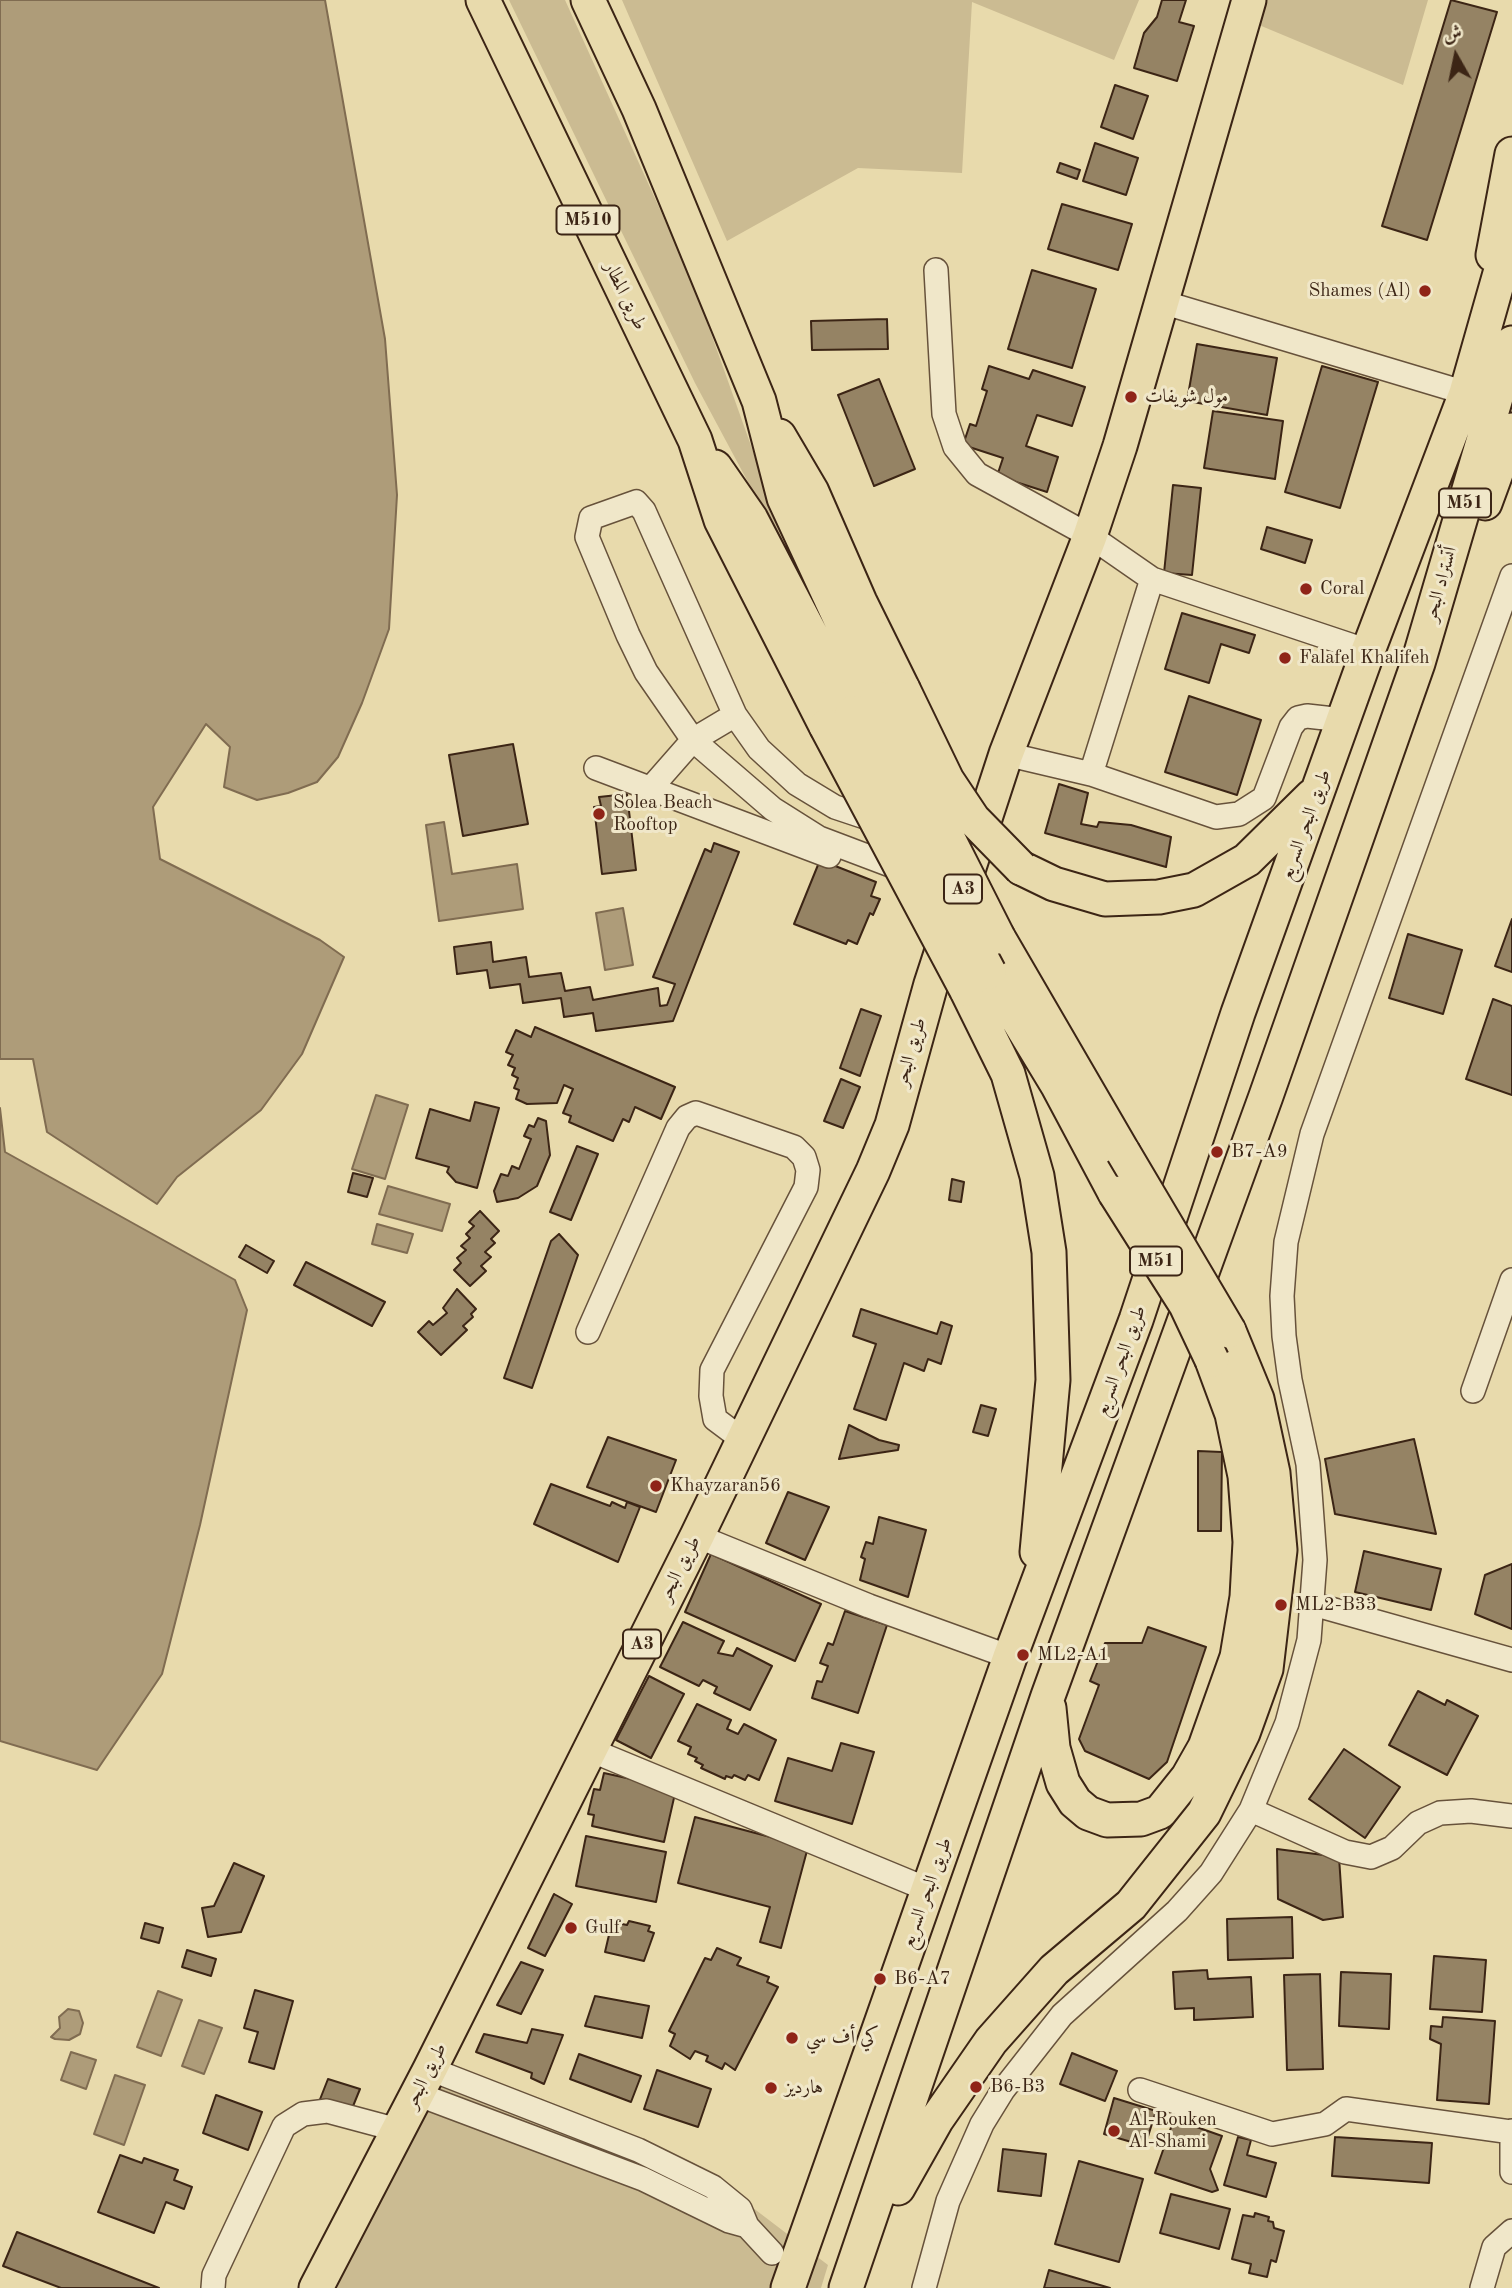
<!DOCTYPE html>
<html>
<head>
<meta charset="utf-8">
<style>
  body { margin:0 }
  #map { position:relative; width:1512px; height:2288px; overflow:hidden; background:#e8daac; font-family:"Old Standard TT",Amiri,serif }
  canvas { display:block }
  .north { position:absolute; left:1421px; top:21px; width:70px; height:70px; -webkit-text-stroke:5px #f0e7c9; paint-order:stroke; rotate:351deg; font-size:19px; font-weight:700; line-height:28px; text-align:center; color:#3c2515 }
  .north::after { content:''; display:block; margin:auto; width:24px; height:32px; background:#3c2515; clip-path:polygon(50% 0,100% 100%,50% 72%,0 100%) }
</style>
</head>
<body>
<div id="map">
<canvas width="1512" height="2288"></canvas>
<div class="north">ش</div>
</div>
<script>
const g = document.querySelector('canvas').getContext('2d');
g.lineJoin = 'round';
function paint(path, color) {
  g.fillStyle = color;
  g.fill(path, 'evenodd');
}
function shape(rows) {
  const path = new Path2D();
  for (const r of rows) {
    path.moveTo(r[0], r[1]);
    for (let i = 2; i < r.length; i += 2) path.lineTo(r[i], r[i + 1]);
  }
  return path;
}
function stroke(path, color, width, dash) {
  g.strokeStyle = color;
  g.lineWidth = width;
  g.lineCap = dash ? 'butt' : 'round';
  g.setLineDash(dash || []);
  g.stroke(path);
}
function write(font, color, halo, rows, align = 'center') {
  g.font = font + ' "Old Standard TT",Amiri,serif';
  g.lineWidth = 6;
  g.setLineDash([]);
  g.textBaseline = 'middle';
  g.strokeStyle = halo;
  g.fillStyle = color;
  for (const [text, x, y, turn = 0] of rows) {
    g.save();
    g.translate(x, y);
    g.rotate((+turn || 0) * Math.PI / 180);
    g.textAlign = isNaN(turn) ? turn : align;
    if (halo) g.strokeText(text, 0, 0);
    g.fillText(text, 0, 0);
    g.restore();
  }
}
paint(shape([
  [509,0,565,0,692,280,760,471,825,626,695,383],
  [622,0,1139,0,1114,60,972,2,962,173,858,168,727,241],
  [1253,0,1428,0,1403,85,1247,20],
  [430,2063,694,2163,828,2265,821,2288,310,2288]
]), '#cbbb92');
const water = shape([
  [0,0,325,0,385,339,397,495,389,629,362,703,338,757,317,782,288,793,257,800,224,787,230,747,206,724,153,807,160,859,320,940,344,957,302,1054,261,1110,177,1177,157,1204,47,1132,33,1059,0,1059,0,0],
  [444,822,452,874,517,864,523,909,439,921,426,825,444,822],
  [623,908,633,965,605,970,596,913,623,908],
  [376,1095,408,1105,385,1179,352,1169,376,1095],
  [0,1108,5,1152,235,1280,247,1310,200,1525,162,1674,97,1770,0,1741,0,1108],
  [388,1186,450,1204,442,1231,379,1214,388,1186],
  [377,1224,413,1234,407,1253,372,1244,377,1224],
  [158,1991,182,2000,161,2056,137,2047,158,1991],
  [68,2009,79,2011,83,2023,80,2034,69,2040,55,2039,51,2037,60,2028,59,2017,68,2009],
  [199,2020,222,2028,204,2074,182,2066,199,2020],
  [71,2052,96,2060,86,2089,61,2080,71,2052],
  [115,2075,145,2085,124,2145,94,2134,115,2075]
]);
paint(water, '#ae9c79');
stroke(water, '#806c51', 2);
const building = shape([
  [1162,0,1186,0,1179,22,1194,26,1177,81,1134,68,1144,33,1157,17,1162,0],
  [1451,0,1497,12,1427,240,1382,226,1451,0],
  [1115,85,1148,96,1133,139,1101,127,1115,85],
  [1095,143,1138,158,1126,195,1083,181,1095,143],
  [1060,163,1080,170,1077,179,1057,172,1060,163],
  [1062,204,1132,224,1118,270,1048,249,1062,204],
  [1032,270,1096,289,1072,368,1008,349,1032,270],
  [887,319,888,349,812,350,811,321,887,319],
  [1197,344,1277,358,1267,415,1187,401,1197,344],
  [989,366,1029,379,1033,370,1085,387,1072,426,1037,415,1026,446,1058,457,1047,492,997,476,1003,458,963,445,970,424,976,426,987,391,982,389,989,366],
  [1322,366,1378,382,1340,508,1285,492,1322,366],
  [879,379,915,469,874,486,838,395,879,379],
  [1213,411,1283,421,1275,479,1204,468,1213,411],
  [1173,485,1201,488,1192,575,1164,573,1173,485],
  [1267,527,1312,540,1305,563,1261,549,1267,527],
  [1182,613,1255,635,1249,653,1221,644,1209,683,1165,669,1182,613],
  [1189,696,1261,720,1237,795,1165,772,1189,696],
  [513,744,528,824,463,836,449,755,513,744],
  [1059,784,1088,793,1081,824,1097,827,1099,822,1131,825,1171,837,1166,867,1045,833,1059,784],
  [627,794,636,870,602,874,594,807,601,806,599,797,627,794],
  [714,843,739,852,673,1021,596,1031,593,1013,564,1017,561,998,523,1003,520,984,490,988,487,970,457,974,454,947,491,942,493,962,526,957,529,977,561,973,565,991,590,987,593,1000,658,988,660,1006,667,1005,675,984,653,977,705,849,711,852,714,843],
  [820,860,876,882,871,896,880,899,873,915,870,913,857,944,848,940,846,944,794,924,820,860],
  [1512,919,1512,972,1495,966,1512,919],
  [1408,934,1462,950,1443,1014,1389,998,1408,934],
  [1493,999,1512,1006,1512,1095,1466,1079,1493,999],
  [861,1009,881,1016,860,1076,840,1068,861,1009],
  [535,1027,675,1087,661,1119,635,1107,629,1122,623,1119,613,1141,569,1122,571,1116,563,1113,573,1089,564,1085,557,1103,527,1104,516,1099,519,1090,514,1088,518,1078,512,1075,515,1068,508,1065,513,1055,506,1052,516,1030,531,1037,535,1027],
  [841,1079,860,1087,843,1128,824,1121,841,1079],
  [475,1102,499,1108,477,1188,456,1182,447,1172,449,1167,416,1158,430,1109,470,1121,475,1102],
  [538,1118,546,1121,550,1155,537,1186,518,1198,497,1202,494,1191,501,1174,508,1176,512,1166,519,1169,531,1139,524,1136,529,1125,534,1127,538,1118],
  [577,1146,598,1154,571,1220,550,1212,577,1146],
  [353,1173,373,1178,367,1197,348,1192,353,1173],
  [952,1179,964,1182,961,1202,949,1200,952,1179],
  [480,1211,499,1231,491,1239,495,1243,485,1252,491,1257,481,1266,486,1271,470,1286,454,1270,461,1263,457,1258,466,1250,461,1246,470,1238,466,1234,474,1226,469,1222,480,1211],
  [559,1234,578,1255,532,1388,504,1378,551,1241,559,1234],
  [246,1245,274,1261,267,1273,239,1257,246,1245],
  [306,1262,385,1302,372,1326,294,1285,306,1262],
  [457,1289,476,1309,471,1314,473,1317,463,1326,467,1330,441,1355,418,1332,429,1321,433,1325,447,1313,443,1308,457,1289],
  [861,1309,937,1334,941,1322,952,1326,941,1364,928,1359,924,1371,904,1363,886,1420,854,1409,876,1344,853,1336,861,1309],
  [981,1405,996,1409,988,1436,973,1432,981,1405],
  [849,1425,879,1440,899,1445,898,1450,839,1459,849,1425],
  [608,1437,676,1460,656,1512,587,1487,608,1437],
  [1414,1439,1436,1534,1335,1514,1325,1459,1414,1439],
  [1198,1451,1222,1452,1221,1531,1198,1531,1198,1451],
  [551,1484,610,1506,612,1502,625,1508,627,1502,640,1507,618,1562,534,1524,551,1484],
  [788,1492,829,1507,805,1560,766,1543,788,1492],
  [879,1517,926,1530,908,1597,860,1580,865,1559,861,1557,866,1542,873,1544,879,1517],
  [1364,1551,1441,1569,1431,1610,1355,1592,1364,1551],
  [711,1554,821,1604,795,1661,685,1612,711,1554],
  [1512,1564,1512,1629,1475,1614,1485,1575,1512,1564],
  [845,1611,887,1625,858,1713,812,1698,817,1681,822,1682,828,1666,820,1663,828,1643,833,1645,845,1611],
  [683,1622,724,1641,718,1653,733,1656,737,1648,772,1666,750,1710,714,1693,717,1687,703,1680,699,1686,660,1667,683,1622],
  [1148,1627,1206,1647,1167,1762,1149,1779,1085,1751,1079,1739,1099,1685,1090,1681,1105,1643,1142,1643,1148,1627],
  [649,1676,684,1694,651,1758,616,1740,649,1676],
  [1418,1691,1445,1705,1447,1700,1478,1716,1447,1775,1389,1745,1418,1691],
  [697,1704,731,1720,727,1729,738,1734,744,1724,776,1740,759,1780,748,1775,745,1780,734,1775,732,1778,726,1776,725,1779,701,1768,703,1765,695,1761,697,1758,688,1754,691,1747,678,1741,697,1704],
  [841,1743,874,1752,852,1824,775,1801,788,1758,832,1771,841,1743],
  [1344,1749,1400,1787,1365,1838,1309,1799,1344,1749],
  [604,1773,676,1789,664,1842,592,1826,594,1815,588,1814,594,1789,600,1790,604,1773],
  [695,1817,808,1847,781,1948,760,1942,770,1907,678,1883,695,1817],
  [586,1836,666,1852,656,1902,576,1886,586,1836],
  [1277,1849,1339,1857,1343,1917,1323,1920,1278,1899,1277,1849],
  [234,1863,264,1876,241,1932,208,1937,202,1908,214,1906,234,1863],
  [554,1894,572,1904,545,1956,528,1948,554,1894],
  [1292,1917,1293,1958,1228,1960,1227,1919,1292,1917],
  [629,1921,650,1926,648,1931,654,1933,644,1961,605,1952,612,1922,627,1925,629,1921],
  [145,1923,163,1928,159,1943,141,1938,145,1923],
  [717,1948,741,1958,737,1965,769,1977,767,1982,778,1987,735,2070,725,2063,722,2069,706,2061,708,2056,695,2051,690,2059,670,2046,675,2034,669,2031,705,1958,711,1960,717,1948],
  [187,1950,216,1959,211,1976,182,1967,187,1950],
  [1434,1956,1486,1960,1482,2012,1430,2009,1434,1956],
  [521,1962,543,1970,521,2014,497,2005,521,1962],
  [1207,1970,1208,1979,1251,1977,1253,2017,1194,2020,1194,2008,1175,2009,1173,1972,1207,1970],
  [1341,1972,1391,1974,1389,2029,1339,2026,1341,1972],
  [1320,1974,1323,2069,1287,2070,1284,1975,1320,1974],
  [255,1990,293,2001,274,2069,249,2062,258,2032,244,2028,255,1990],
  [595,1996,649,2006,642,2038,585,2026,595,1996],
  [1443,2017,1495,2021,1489,2104,1437,2100,1441,2044,1430,2039,1431,2026,1442,2027,1443,2017],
  [532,2029,563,2035,544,2084,531,2078,532,2073,476,2052,484,2034,527,2043,532,2029],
  [1072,2053,1117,2071,1105,2101,1060,2084,1072,2053],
  [579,2054,641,2076,631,2102,570,2079,579,2054],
  [657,2070,711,2089,698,2127,644,2109,657,2070],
  [328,2079,360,2089,349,2116,317,2107,328,2079],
  [216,2095,262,2112,248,2150,203,2133,216,2095],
  [1114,2098,1156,2111,1145,2146,1104,2134,1114,2098],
  [1174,2119,1222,2136,1210,2169,1218,2190,1212,2192,1155,2173,1174,2119],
  [1238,2137,1251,2140,1247,2155,1276,2163,1266,2197,1224,2185,1238,2137],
  [1335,2137,1432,2143,1429,2183,1332,2176,1335,2137],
  [1003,2149,1046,2154,1041,2196,998,2191,1003,2149],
  [120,2155,142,2163,144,2158,178,2170,174,2180,192,2187,184,2209,166,2202,154,2233,98,2212,120,2155],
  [1079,2161,1143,2179,1119,2262,1055,2244,1079,2161],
  [1171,2194,1230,2209,1219,2249,1160,2233,1171,2194],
  [1255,2213,1269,2217,1268,2221,1273,2222,1274,2228,1284,2231,1276,2262,1271,2260,1267,2277,1249,2273,1251,2264,1232,2259,1243,2215,1254,2217,1255,2213],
  [17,2232,159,2288,61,2288,3,2266,17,2232],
  [1049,2270,1110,2288,1044,2288,1049,2270]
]);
paint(building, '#958364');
stroke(building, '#3c2515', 2);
const minor = shape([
  [936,270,944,414,955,447,977,474,1090,536,1152,579,1368,651],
  [1162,302,1466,393],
  [1006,754,1091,774,1216,817,1239,814,1264,798,1291,727,1298,718,1307,716,1343,720],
  [596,768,829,856],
  [1091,774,1152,579],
  [650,789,693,740,735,715],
  [883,823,835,807,797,784,759,749,735,715,644,511,636,502,591,518,587,537,628,635,646,672,693,740,773,809,819,838,909,872],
  [588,1332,678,1128,687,1117,696,1113,794,1147,804,1157,808,1170,806,1187,712,1370,711,1396,715,1419,743,1440],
  [1473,1391,1512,1280],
  [697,1536,869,1606,1010,1657],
  [1313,1604,1512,1660],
  [588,1749,929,1890],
  [1251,1810,1345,1852,1371,1857,1392,1848,1418,1823,1440,1813,1471,1811,1512,1816],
  [430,2069,638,2150,713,2187,740,2209,747,2226,772,2253],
  [1140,2090,1272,2134,1325,2124,1346,2109,1512,2132],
  [417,2094,643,2179,729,2221,747,2226],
  [1512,2131,1512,2172],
  [213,2288,214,2275,284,2126,303,2114,327,2111,398,2130],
  [924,2288,948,2201,982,2124,1003,2090,1062,2015,1177,1911,1211,1873,1251,1810,1287,1723,1309,1640,1315,1560,1308,1464,1290,1380,1284,1336,1282,1296,1286,1242,1312,1134,1512,576],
  [1482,2288,1494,2247,1512,2231]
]);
const highway = shape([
  [483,0,695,440,721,520,826,726],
  [588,0,639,109,759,401,784,498,877,698],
  [1493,255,1512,154],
  [779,436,812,492,860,602,903,689],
  [715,467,751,519,852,713],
  [1485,503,1512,430],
  [1021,868,1054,884,1105,899,1159,897,1194,890,1247,860,1312,796],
  [998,937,1123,1152],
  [989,972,1058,1086,1115,1193],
  [966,989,1008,1074,1037,1176,1049,1252,1053,1380,1037,1552],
  [1049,1708,1053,1748,1063,1783,1075,1802,1088,1813,1107,1820,1141,1819,1160,1812,1188,1777,1205,1747,1237,1657,1247,1597,1250,1542,1245,1476,1232,1414,1212,1360],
  [898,2188,937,2119,991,2041,1054,1970,1131,1905,1204,1813,1243,1733,1266,1669,1280,1550,1273,1473,1257,1399,1229,1331],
  [316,2288,430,2069,697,1536,873,1171,892,1125,931,984,1006,754,1090,536,1120,446,1249,0],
  [788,2288,1010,1657,1136,1320,1238,1013,1368,651,1466,393,1512,231],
  [846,2288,1048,1696,1266,1096,1418,663,1512,343]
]);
stroke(minor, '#67523b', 26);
stroke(highway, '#3c2515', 37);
stroke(minor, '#f0e7c9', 23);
stroke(highway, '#e8daac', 33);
const highwayBridge = shape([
  [903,689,947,780,973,819,1021,868],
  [877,698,998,937],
  [852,713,989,972],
  [826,726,966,989],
  [1123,1152,1229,1331],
  [1115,1193,1186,1305,1212,1360]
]);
stroke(highwayBridge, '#3c2515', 37, []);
stroke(highwayBridge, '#e8daac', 33);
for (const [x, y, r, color] of [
  [1425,291,7,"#8f2418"],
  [1131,397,7,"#8f2418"],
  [1306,589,7,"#8f2418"],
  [1285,658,7,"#8f2418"],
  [599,814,7,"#8f2418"],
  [1217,1152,7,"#8f2418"],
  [656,1486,7,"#8f2418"],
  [1281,1605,7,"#8f2418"],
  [1023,1655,7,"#8f2418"],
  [571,1928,7,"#8f2418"],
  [880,1979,7,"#8f2418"],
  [792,2038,7,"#8f2418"],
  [976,2087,7,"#8f2418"],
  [771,2088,7,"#8f2418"],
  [1114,2131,7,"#8f2418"]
]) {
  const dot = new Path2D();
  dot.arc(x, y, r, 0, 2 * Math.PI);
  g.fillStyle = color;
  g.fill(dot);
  stroke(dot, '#f0e7c9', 2.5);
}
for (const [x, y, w] of [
  [588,220,63],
  [1465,503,52],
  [963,889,38],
  [1156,1261,52],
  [642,1644,38]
]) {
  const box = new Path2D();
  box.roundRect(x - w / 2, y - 14.5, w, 29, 5);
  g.fillStyle = '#f0e7c9';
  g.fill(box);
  stroke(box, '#3c2515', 2);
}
write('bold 18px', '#3c2515', null, [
  ["M510",588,220],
  ["M51",1465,503],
  ["A3",963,889],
  ["M51",1156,1261],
  ["A3",642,1644]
]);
write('19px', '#3c2515', '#f0e7c9', [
  ["Shames (Al)",1411,291,"right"],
  ["مول شويفات",1145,397],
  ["Coral",1320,589],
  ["Falafel Khalifeh",1299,658],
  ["Solea Beach",613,803],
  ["Rooftop",613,825],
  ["B7-A9",1231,1152],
  ["Khayzaran56",670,1486],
  ["ML2-B33",1295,1605],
  ["ML2-A1",1037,1655],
  ["Gulf",585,1928],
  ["B6-A7",894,1979],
  ["كي أف سي",806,2038],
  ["B6-B3",990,2087],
  ["هارديز",785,2088],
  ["Al-Rouken",1128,2120],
  ["Al-Shami",1128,2142]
], 'left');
write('19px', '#3c2515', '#f0e7c9', [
  ["طريق المطار",625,296,64],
  ["أتستراد البحر",1441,584,-74],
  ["طريق البحر السريع",1306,825,-70],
  ["طريق البحر",911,1052,-74],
  ["طريق البحر السريع",1121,1361,-70],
  ["طريق البحر",680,1569,-63],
  ["طريق البحر السريع",927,1893,-70],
  ["طريق البحر",426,2076,-63]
]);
</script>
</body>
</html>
